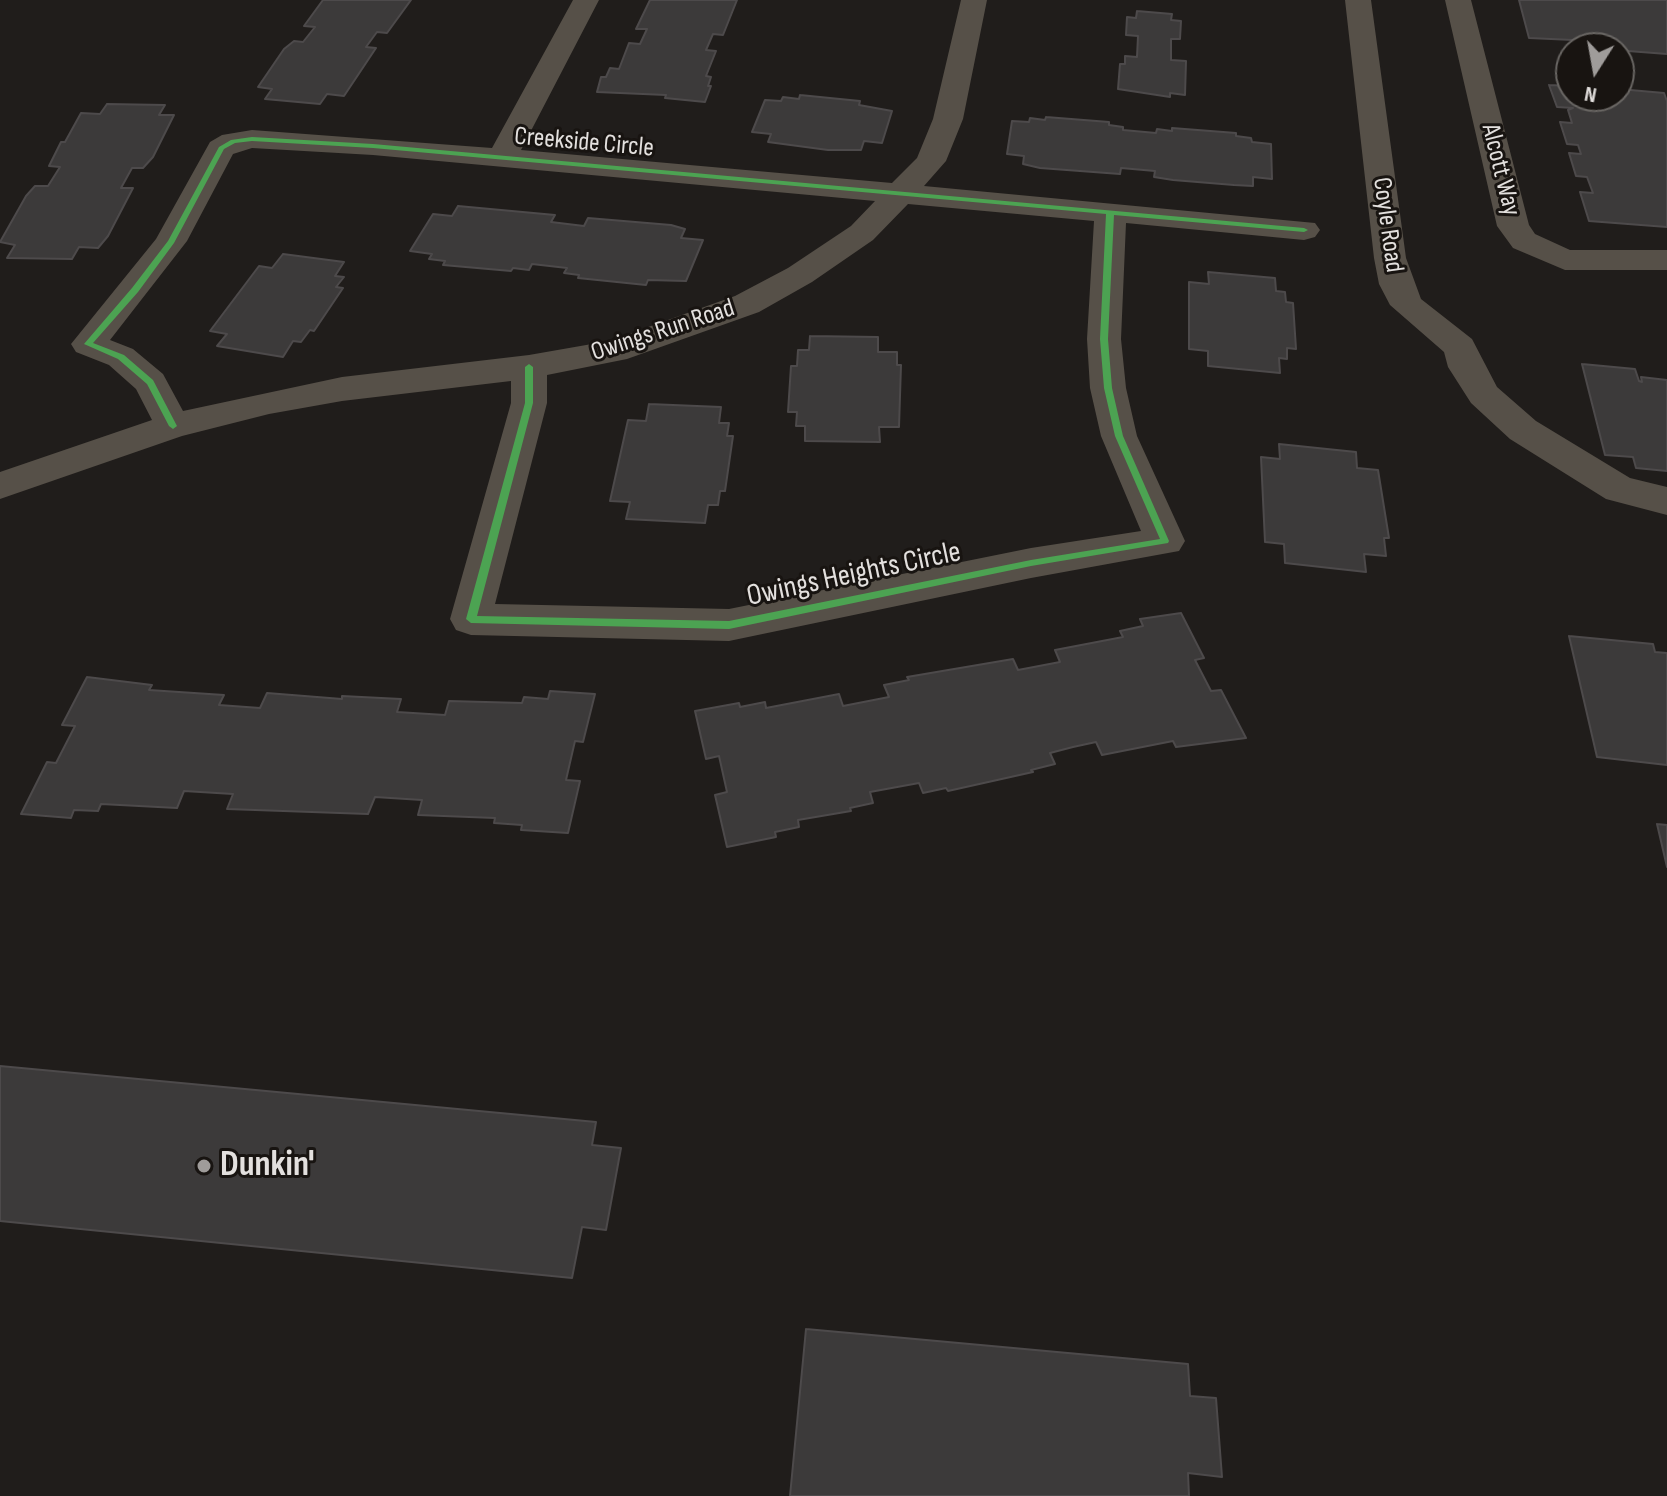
<!DOCTYPE html>
<html>
<head>
<meta charset="utf-8">
<style>
  body { margin:0 }
  #map { position:relative; width:1667px; height:1496px; overflow:hidden; background:#201d1b; font-family:"Sofia Sans Condensed",sans-serif }
  canvas { display:block }
  .north { position:absolute; left:1555px; top:32px; width:80px; height:80px; box-sizing:border-box; background:#181411; border:2px solid #696663; border-radius:50%; rotate:191deg; font-size:22px; font-weight:700; line-height:32px; text-align:center; color:#e3e0de }
  .north::after { content:''; display:block; margin:auto; width:28px; height:36px; background:#9f9c9a; clip-path:polygon(50% 0,100% 100%,50% 72%,0 100%) }
</style>
</head>
<body>
<div id="map">
<canvas width="1667" height="1496"></canvas>
<div class="north">N</div>
</div>
<script>
const g = document.querySelector('canvas').getContext('2d');
g.lineJoin = 'round';
function paint(path, color) {
  g.fillStyle = color;
  g.fill(path, 'evenodd');
}
function shape(rows) {
  const path = new Path2D();
  for (const r of rows) {
    path.moveTo(r[0], r[1]);
    for (let i = 2; i < r.length; i += 2) path.lineTo(r[i], r[i + 1]);
  }
  return path;
}
function stroke(path, color, width, dash) {
  g.strokeStyle = color;
  g.lineWidth = width;
  g.lineCap = dash ? 'butt' : 'round';
  g.setLineDash(dash || []);
  g.stroke(path);
}
function write(font, color, halo, rows, align = 'center') {
  g.font = font + ' "Sofia Sans Condensed",sans-serif';
  g.lineWidth = 6;
  g.setLineDash([]);
  g.textBaseline = 'middle';
  g.strokeStyle = halo;
  g.fillStyle = color;
  for (const [text, x, y, turn = 0] of rows) {
    g.save();
    g.translate(x, y);
    g.rotate((+turn || 0) * Math.PI / 180);
    g.textAlign = isNaN(turn) ? turn : align;
    if (halo) g.strokeText(text, 0, 0);
    g.fillText(text, 0, 0);
    g.restore();
  }
}
const building = shape([
  [323,0,411,0,387,33,377,32,366,47,376,48,344,96,327,94,320,104,265,99,272,89,258,87,284,49,294,41,303,42,315,27,304,26,323,0],
  [650,0,737,0,723,35,713,34,706,50,716,51,706,76,711,77,708,86,711,86,705,102,665,98,666,95,597,92,601,77,606,77,610,68,619,69,629,43,640,44,647,29,636,29,650,0],
  [1519,0,1667,0,1667,54,1576,47,1573,40,1529,38,1519,0],
  [1137,11,1172,14,1171,20,1181,21,1180,39,1171,39,1171,60,1186,61,1185,95,1170,93,1170,97,1118,89,1120,64,1125,64,1125,56,1137,57,1138,36,1126,35,1127,17,1136,18,1137,11],
  [1549,85,1571,86,1571,96,1619,96,1619,89,1664,93,1667,101,1667,227,1589,221,1580,192,1593,193,1587,177,1576,176,1569,153,1581,154,1578,145,1567,144,1560,122,1572,123,1568,110,1573,108,1557,107,1549,85],
  [800,95,860,101,859,105,892,111,882,143,864,141,861,150,828,150,768,142,771,134,752,132,765,100,781,101,783,97,799,99,800,95],
  [107,104,165,105,159,115,174,115,153,157,143,168,132,168,121,188,133,188,108,236,98,248,79,247,72,259,7,258,15,245,0,242,26,196,35,186,48,186,60,167,49,166,61,142,65,142,81,113,100,114,107,104],
  [1046,117,1109,122,1109,125,1123,127,1123,130,1156,133,1157,129,1172,131,1172,128,1236,133,1236,136,1251,138,1252,142,1271,144,1272,179,1253,177,1253,186,1234,185,1173,180,1154,177,1155,171,1121,168,1120,174,1040,168,1023,164,1024,156,1007,154,1012,121,1029,122,1030,118,1045,120,1046,117],
  [458,206,555,215,551,222,584,226,588,218,671,225,685,229,681,238,703,240,686,281,648,280,646,285,578,278,579,275,564,273,567,268,532,264,529,270,513,268,511,271,443,265,445,261,429,259,432,254,410,251,433,214,452,216,458,206],
  [283,254,344,262,335,276,344,277,336,287,343,288,314,331,310,330,301,342,293,341,283,357,217,346,227,334,210,331,259,266,272,268,283,254],
  [1208,272,1275,278,1276,291,1285,292,1286,302,1293,303,1296,349,1287,348,1287,359,1279,358,1280,373,1208,366,1208,351,1189,349,1189,282,1209,284,1208,272],
  [810,336,878,337,878,352,897,352,897,365,901,365,899,427,879,427,880,442,805,441,805,426,796,426,797,412,788,412,791,366,797,366,798,350,809,350,810,336],
  [1582,364,1635,369,1639,381,1642,382,1641,377,1667,380,1667,471,1636,468,1633,457,1605,455,1582,364],
  [649,404,721,407,719,423,729,423,727,436,733,436,725,491,720,491,718,505,708,505,705,523,626,519,630,502,610,501,628,420,646,421,649,404],
  [1279,444,1356,452,1357,468,1378,470,1389,538,1384,538,1386,556,1364,554,1366,572,1285,563,1284,544,1265,542,1261,457,1280,459,1279,444],
  [1181,613,1204,658,1195,660,1211,691,1221,690,1246,738,1176,747,1173,741,1102,755,1096,742,1073,747,1050,753,1055,764,1031,770,1033,772,948,791,946,788,923,793,919,783,870,792,873,803,850,808,851,811,798,820,799,827,775,832,776,837,727,847,715,795,727,792,719,756,706,759,695,711,739,703,740,707,765,702,766,708,839,694,843,706,889,697,884,685,909,680,907,677,1013,659,1018,670,1060,662,1055,650,1123,637,1120,631,1143,626,1140,619,1181,613],
  [1569,636,1653,644,1655,652,1667,653,1667,765,1597,757,1569,636],
  [87,677,152,685,149,690,224,695,219,705,260,708,267,693,342,699,342,696,401,699,397,712,445,715,449,701,522,703,524,697,548,699,550,691,595,694,583,742,575,741,566,780,580,781,568,833,521,830,522,825,494,823,495,818,418,815,422,800,375,797,368,814,227,809,233,794,184,791,177,808,101,804,98,811,74,810,71,818,21,814,47,762,56,763,75,726,62,725,87,677],
  [1657,824,1667,825,1667,867,1657,824],
  [0,1066,596,1122,592,1145,621,1148,606,1230,582,1227,572,1278,0,1221,0,1066],
  [806,1329,1188,1364,1190,1396,1216,1398,1222,1477,1188,1473,1189,1496,790,1496,806,1329]
]);
paint(building, '#3c3a3a');
stroke(building, '#4d4a4b', 2);
paint(shape([
  [573,0,599,0,521,150,892,183,917,158,933,119,961,0,987,0,963,119,946,161,924,186,1315,223,1320,230,1315,237,1304,240,1126,223,1121,339,1126,388,1137,436,1185,541,1179,551,1031,578,729,641,471,635,456,630,450,619,511,403,511,381,342,401,269,414,182,436,0,499,0,472,152,420,136,389,109,365,76,352,71,344,156,239,210,142,222,135,252,130,492,148,573,0],
  [252,148,373,155,875,201,851,226,788,268,735,296,609,341,529,355,342,377,183,411,163,374,133,349,110,340,187,241,233,154,252,148],
  [908,204,1094,221,1087,339,1090,388,1101,436,1141,531,1031,548,729,609,495,604,547,403,547,375,627,359,759,312,812,282,873,240,908,204],
  [1345,0,1371,0,1406,258,1421,299,1472,339,1497,387,1536,421,1630,478,1667,487,1667,515,1606,499,1510,439,1471,403,1448,367,1444,352,1390,305,1379,284,1374,258,1345,0],
  [1445,0,1471,0,1529,225,1535,234,1570,250,1667,250,1667,270,1565,270,1513,248,1497,226,1445,0]
]), '#565048');
paint(shape([
  [252,137,373,144,1304,228,1308,230,1304,232,1114,215,1108,339,1112,388,1123,436,1169,541,1168,543,1031,566,729,629,471,623,466,619,525,403,525,367,529,364,533,367,533,403,477,616,729,621,1031,560,1160,539,1115,436,1104,388,1100,339,1106,214,373,148,252,141,235,143,224,149,174,243,138,292,93,343,124,355,153,380,177,426,173,429,169,426,147,384,118,359,84,344,132,288,168,241,219,147,231,140,252,137]
]), '#4ca352');
for (const [x, y, r, color] of [
  [204,1166,8,"#9f9c9a"]
]) {
  const dot = new Path2D();
  dot.arc(x, y, r, 0, 2 * Math.PI);
  g.fillStyle = color;
  g.fill(dot);
  stroke(dot, '#181411', 3);
}
write('26px', '#e3e0de', '#181411', [
  ["Creekside Circle",584,143,5],
  ["Alcott Way",1500,170,76],
  ["Coyle Road",1387,225,82],
  ["Owings Run Road",663,331,-18]
]);
write('30px', '#e3e0de', '#181411', [
  ["Owings Heights Circle",854,575,-12]
]);
write('bold 36px', '#e3e0de', '#181411', [
  ["Dunkin'",220,1166]
], 'left');
</script>
</body>
</html>
